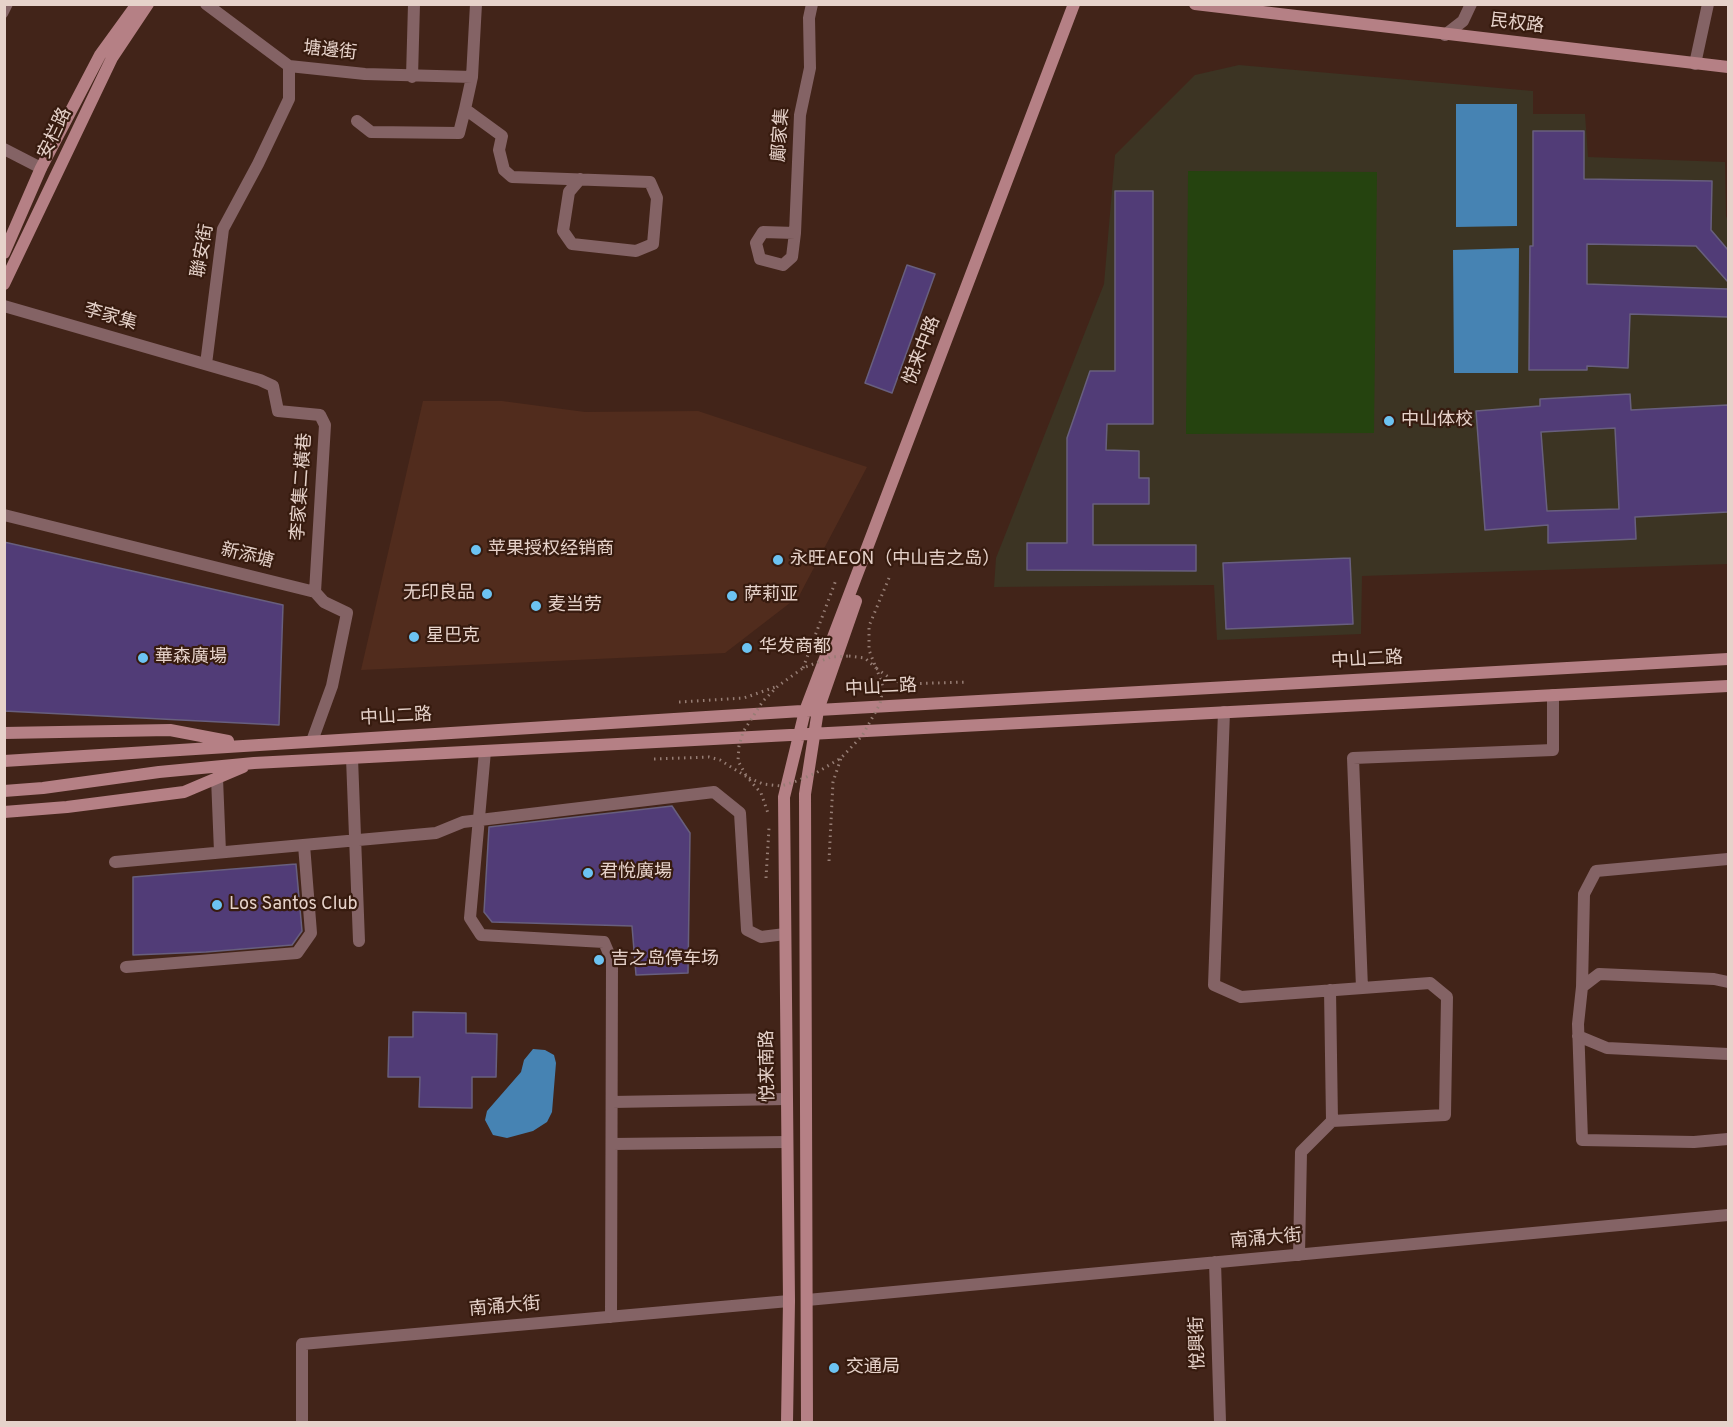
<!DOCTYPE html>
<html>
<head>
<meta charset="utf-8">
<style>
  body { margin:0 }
  #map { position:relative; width:1733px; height:1427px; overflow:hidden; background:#422419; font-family:Overpass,sans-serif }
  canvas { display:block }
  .frame { position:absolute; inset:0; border:6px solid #e6d2ca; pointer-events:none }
</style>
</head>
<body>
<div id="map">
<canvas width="1733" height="1427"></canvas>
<div class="frame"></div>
</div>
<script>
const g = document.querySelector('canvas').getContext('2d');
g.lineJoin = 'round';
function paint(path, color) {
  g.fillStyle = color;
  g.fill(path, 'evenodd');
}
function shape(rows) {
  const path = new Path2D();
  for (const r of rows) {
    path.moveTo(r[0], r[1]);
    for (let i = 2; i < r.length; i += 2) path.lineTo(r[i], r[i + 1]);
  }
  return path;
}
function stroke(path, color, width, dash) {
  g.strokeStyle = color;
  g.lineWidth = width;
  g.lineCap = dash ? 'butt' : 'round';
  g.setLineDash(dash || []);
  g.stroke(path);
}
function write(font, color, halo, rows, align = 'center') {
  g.font = font + ' Overpass,"Noto Sans SC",sans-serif';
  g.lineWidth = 4.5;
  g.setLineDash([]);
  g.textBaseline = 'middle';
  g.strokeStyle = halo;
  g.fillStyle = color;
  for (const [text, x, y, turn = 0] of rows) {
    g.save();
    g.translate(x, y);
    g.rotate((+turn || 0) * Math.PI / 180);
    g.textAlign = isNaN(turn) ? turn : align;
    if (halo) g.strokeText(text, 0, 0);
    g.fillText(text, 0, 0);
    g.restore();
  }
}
paint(shape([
  [423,401,502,401,585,412,698,411,867,467,799,596,725,653,361,670]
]), '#512c1d');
paint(shape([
  [1239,65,1533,91,1533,114,1585,114,1588,157,1725,162,1726,216,1728,221,1728,564,1362,576,1361,634,1217,640,1214,585,994,587,996,558,1104,284,1115,155,1195,75]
]), '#3c3423');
paint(shape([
  [1188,171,1377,172,1374,433,1186,434]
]), '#25430f');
paint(shape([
  [1456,104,1517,104,1517,226,1456,227],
  [1519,248,1518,373,1454,373,1453,250],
  [533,1049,545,1050,554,1055,556,1063,552,1112,547,1122,533,1131,507,1138,493,1135,485,1120,487,1111,521,1072,524,1060]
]), '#4683b3');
const building = shape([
  [1533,131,1584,131,1584,179,1712,181,1711,230,1728,250,1728,282,1696,246,1587,244,1587,284,1728,289,1728,317,1630,314,1628,368,1587,366,1587,370,1529,370,1530,246,1533,246,1533,131],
  [1115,191,1153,191,1153,424,1107,424,1106,450,1139,451,1139,478,1149,478,1149,504,1093,504,1093,545,1196,545,1196,571,1027,570,1027,543,1067,543,1067,438,1090,371,1115,371,1115,191],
  [907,265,935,274,892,393,865,383,907,265],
  [1630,394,1631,410,1728,405,1728,512,1635,517,1636,539,1548,543,1548,525,1485,530,1476,411,1540,406,1540,399,1630,394],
  [1615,428,1619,509,1547,511,1541,432,1615,428],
  [4,542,283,605,279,725,4,711,4,542],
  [1350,558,1353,624,1226,629,1223,563,1350,558],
  [672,806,690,833,688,973,636,975,632,926,492,922,484,912,489,827,672,806],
  [296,864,302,931,292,945,206,952,133,955,133,877,296,864],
  [413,1012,466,1013,466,1033,497,1034,496,1077,472,1077,472,1108,419,1107,420,1077,388,1077,389,1037,413,1037,413,1012]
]);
paint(building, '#513c77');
stroke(building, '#685f7e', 1.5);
stroke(shape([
  [889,578,869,626,869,650,876,668,891,679,903,684,968,682],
  [803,668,836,580],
  [679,702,744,698,778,686],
  [654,759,709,757,720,760,747,777,761,793,769,816],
  [829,861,833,782,841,758],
  [766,878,769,828]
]), '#967d74', 3, [1.5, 4.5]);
stroke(shape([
  [4,14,9,4]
]), '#846365', 8);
stroke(shape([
  [206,4,289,66,365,74,472,77],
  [476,4,472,77,465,109,502,136,499,150,504,170,512,177,650,182,657,198,653,244,636,251,572,244,563,231,569,192,580,179],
  [1445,35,1463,21,1471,4],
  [1695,64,1708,4],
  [412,77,414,4],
  [357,121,371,132,459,133,465,109],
  [4,149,41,168],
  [795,233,763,232,756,243,760,259,783,265,792,257,795,233,800,115,810,68,809,18,812,4],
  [4,306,260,380,273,386,278,411,320,415,325,425,315,592],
  [206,364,223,229,258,164,289,99,289,66],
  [4,515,315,592,324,602,347,613,332,686,312,741],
  [1224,712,1214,985,1241,997,1430,983,1447,997,1445,1115,1332,1121],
  [485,751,470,918,481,935,604,942,612,961,611,1317],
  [352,758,359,941],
  [217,778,220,852],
  [1728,859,1596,871,1584,894,1582,987,1578,1024,1582,1140,1694,1142,1728,1139],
  [115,862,436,833,463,822,714,792,740,813,747,930,761,937,785,934],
  [126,967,297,953,311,933,304,845],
  [1582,987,1599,974,1714,979,1728,982],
  [1362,988,1353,758,1553,750,1553,695],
  [1578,1036,1607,1048,1728,1054],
  [612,1102,787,1099],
  [612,1144,787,1142],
  [1299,1255,1301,1152,1332,1121,1330,990],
  [1215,1262,1220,1422],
  [807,1300,1728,1215],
  [302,1422,302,1344,789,1301]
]), '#846365', 12);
stroke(shape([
  [1195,4,1728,67],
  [4,253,41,168,100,55,137,4],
  [4,284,112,58,148,4],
  [4,733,170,730,228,741],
  [4,761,818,710,1728,659],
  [4,791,43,788,159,772,254,763,1728,686],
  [4,812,67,807,184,792,243,767],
  [787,1422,789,1301,784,797,805,711,1074,4],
  [807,1422,805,794,818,710,856,601]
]), '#b58085', 12);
stroke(shape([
  [849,656,865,658,876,668,881,680,883,688,880,704,862,736,841,758,816,773,797,781,781,786,763,784,747,777,738,761,739,746,743,732,763,701,778,686,803,668,831,657,849,656]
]), '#967d74', 3, [1.5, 4.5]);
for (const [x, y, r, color] of [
  [1389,421,6,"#6cc3f2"],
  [476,550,6,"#6cc3f2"],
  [778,560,6,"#6cc3f2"],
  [487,594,6,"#6cc3f2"],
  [732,596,6,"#6cc3f2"],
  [536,606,6,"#6cc3f2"],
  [414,637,6,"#6cc3f2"],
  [747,648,6,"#6cc3f2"],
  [143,658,6,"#6cc3f2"],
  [588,873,6,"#6cc3f2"],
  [217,905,6,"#6cc3f2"],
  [599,960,6,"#6cc3f2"],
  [834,1368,6,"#6cc3f2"]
]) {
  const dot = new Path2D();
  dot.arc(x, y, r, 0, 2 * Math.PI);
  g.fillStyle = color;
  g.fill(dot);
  stroke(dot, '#371b0f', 2);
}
write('18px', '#e6d2ca', '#371b0f', [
  ["民权路",1517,25,7],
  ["塘邊街",330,52,6],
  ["安栏路",56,134,-65],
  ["鄺家集",782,135,-86],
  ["聯安街",204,251,-80],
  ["李家集",110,318,16],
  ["悦来中路",923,351,-69],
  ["李家集二橫巷",303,487,-86],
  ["新添塘",247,557,14],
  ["中山二路",1367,661,-3],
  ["中山二路",881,689,-3],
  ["中山二路",396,718,-3],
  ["悦来南路",769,1066,-91],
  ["南涌大街",1266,1240,-5],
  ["南涌大街",505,1308,-5],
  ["悅興街",1199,1343,-92]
]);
write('18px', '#e6d2ca', '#371b0f', [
  ["中山体校",1401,421],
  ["苹果授权经销商",488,550],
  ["永旺AEON（中山吉之岛）",790,560],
  ["无印良品",475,594,"right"],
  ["萨莉亚",744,596],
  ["麦当劳",548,606],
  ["星巴克",426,637],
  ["华发商都",759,648],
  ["華森廣場",155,658],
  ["君悅廣場",600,873],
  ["Los Santos Club",229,905],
  ["吉之岛停车场",611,960],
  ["交通局",846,1368]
], 'left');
</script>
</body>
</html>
